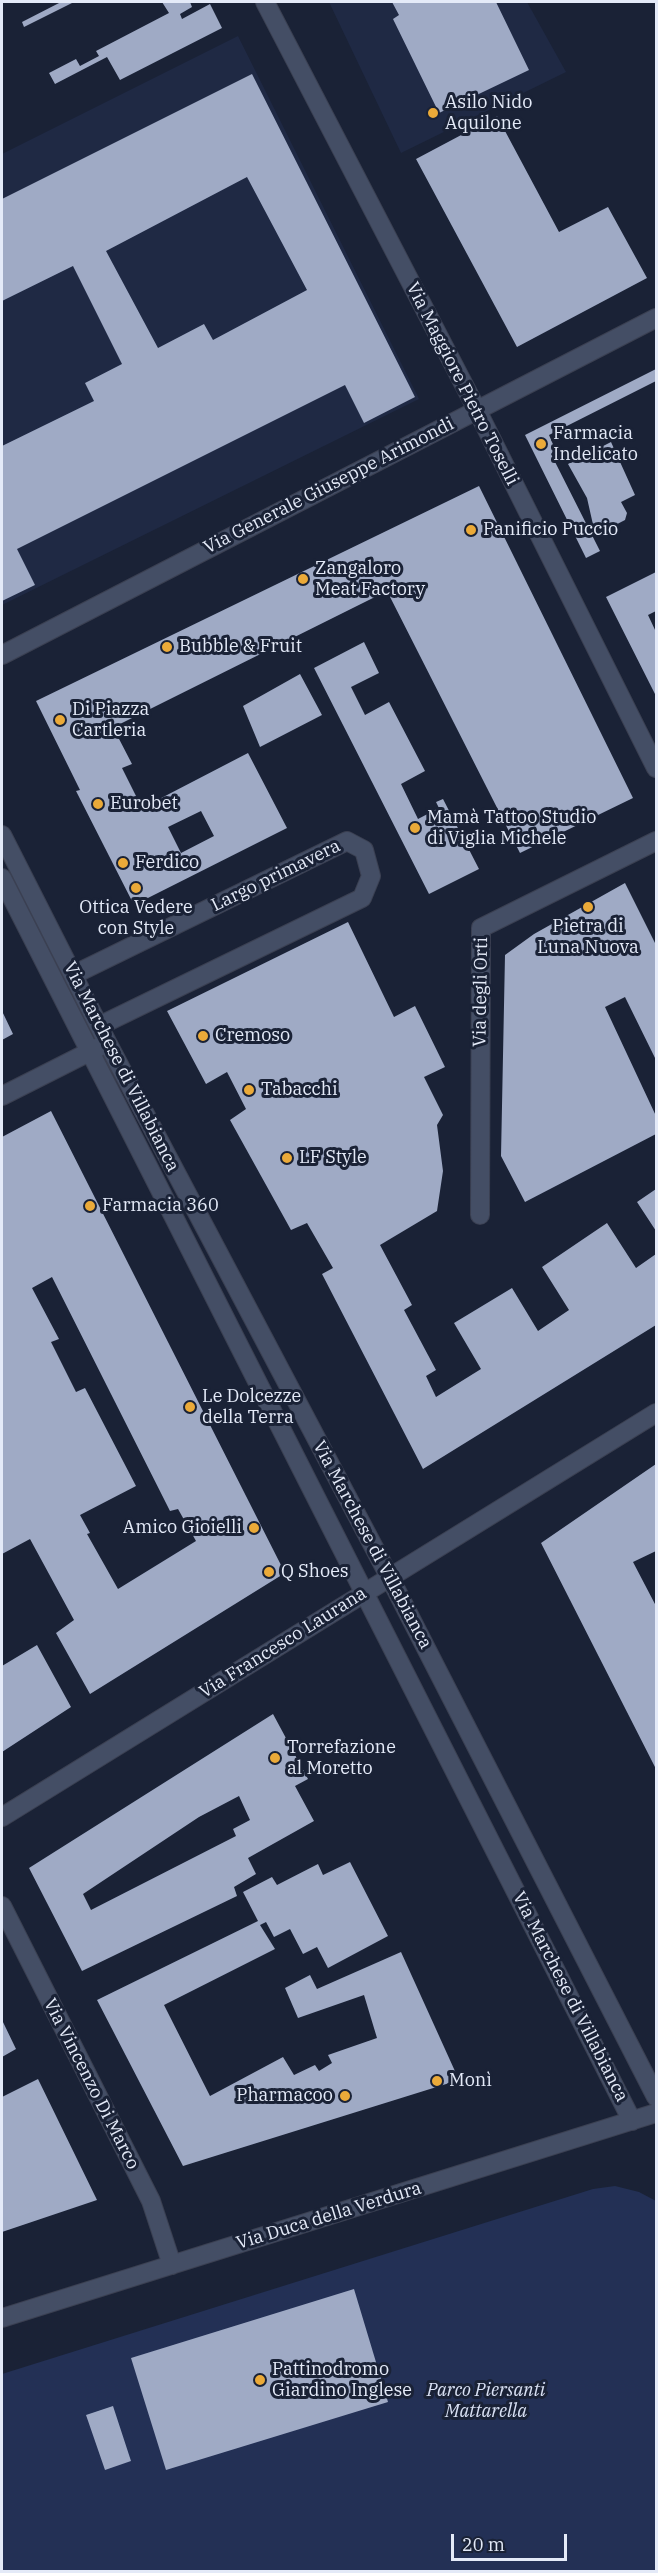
<!DOCTYPE html>
<html>
<head>
<meta charset="utf-8">
<style>
  body { margin:0 }
  #map { position:relative; width:658px; height:2573px; overflow:hidden; background:#1a2236; font-family:"IBM Plex Serif",serif }
  canvas { display:block }
  .frame { position:absolute; inset:0; border:3px solid #e4eaf8; pointer-events:none }
  .scale { position:absolute; left:451px; top:2534px; width:116px; height:27px; box-sizing:border-box; border:3px solid #e4eaf8; border-top:0; padding-left:8px; font-size:18px; line-height:21px; white-space:nowrap; color:#e4eaf8; -webkit-text-stroke:4px #1a2236; paint-order:stroke }
</style>
</head>
<body>
<div id="map">
<canvas width="658" height="2573"></canvas>
<div class="frame"></div>
<div class="scale">20 m</div>
</div>
<script>
const g = document.querySelector('canvas').getContext('2d');
g.lineJoin = 'round';
function paint(path, color) {
  g.fillStyle = color;
  g.fill(path, 'evenodd');
}
function shape(rows) {
  const path = new Path2D();
  for (const r of rows) {
    path.moveTo(r[0], r[1]);
    for (let i = 2; i < r.length; i += 2) path.lineTo(r[i], r[i + 1]);
  }
  return path;
}
function stroke(path, color, width, dash) {
  g.strokeStyle = color;
  g.lineWidth = width;
  g.lineCap = dash ? 'butt' : 'round';
  g.setLineDash(dash || []);
  g.stroke(path);
}
function write(font, color, halo, rows, align = 'center') {
  g.font = font + ' "IBM Plex Serif",serif';
  g.lineWidth = 6;
  g.setLineDash([]);
  g.textBaseline = 'middle';
  g.strokeStyle = halo;
  g.fillStyle = color;
  for (const [text, x, y, turn = 0] of rows) {
    g.save();
    g.translate(x, y);
    g.rotate((+turn || 0) * Math.PI / 180);
    g.textAlign = isNaN(turn) ? turn : align;
    if (halo) g.strokeText(text, 0, 0);
    g.fillText(text, 0, 0);
    g.restore();
  }
}
paint(shape([
  [329,2,527,2,566,72,401,153],
  [238,36,419,399,2,605,2,154]
]), '#1f2944');
paint(shape([
  [615,2186,639,2192,656,2201,656,2571,2,2571,2,2374,593,2189]
]), '#233055');
paint(shape([
  [61,2,74,2,24,27,22,22],
  [162,2,190,2,192,7,180,14,182,19,210,4,222,28,120,80,107,57,55,84,49,73,76,59,80,66,99,56,96,51,169,13],
  [392,2,496,2,529,70,439,113,393,19,399,15],
  [252,74,415,397,364,423,345,385,17,549,35,585,2,601,2,446,94,401,85,383,122,364,73,266,2,301,2,199],
  [247,177,307,290,213,340,204,324,158,348,106,251],
  [497,116,559,232,608,207,647,278,517,347,416,159],
  [656,369,656,381,549,435,555,449,551,454,600,551,586,558,525,435],
  [611,442,635,495,621,502,627,513,625,520,598,534,594,529,587,498,568,464],
  [479,486,633,798,520,853,387,591,120,724,124,731,117,735,132,764,122,768,142,808,248,753,287,828,134,905,76,791,80,790,36,701],
  [201,811,214,836,181,853,168,827],
  [656,572,656,611,648,615,656,632,656,696,606,597],
  [364,642,379,673,351,687,365,715,389,702,425,771,401,784,418,819,439,808,436,802,443,799,479,869,429,894,314,668],
  [300,674,322,715,260,747,243,706],
  [625,883,656,945,656,1060,625,997,605,1007,656,1116,656,1134,525,1202,501,1156,505,955,534,934],
  [348,922,394,1017,415,1006,445,1067,424,1077,443,1115,437,1125,443,1171,437,1211,380,1245,412,1305,404,1310,436,1370,426,1376,436,1397,481,1369,454,1323,512,1288,538,1331,569,1310,542,1267,607,1223,636,1268,656,1254,656,1325,423,1469,322,1274,333,1268,307,1223,291,1230,230,1120,246,1109,227,1072,206,1084,167,1011],
  [2,1011,13,1034,2,1040],
  [51,1111,285,1573,90,1694,56,1633,74,1620,30,1539,2,1554,2,1137],
  [52,1277,170,1511,178,1509,196,1541,118,1589,87,1534,90,1533,80,1515,136,1486,85,1388,76,1392,51,1342,59,1339,32,1288],
  [656,1189,656,1231,637,1202],
  [656,1464,656,1551,633,1562,656,1606,656,1769,541,1543],
  [37,1645,71,1707,2,1752,2,1666],
  [273,1714,308,1779,295,1786,314,1821,248,1858,256,1874,234,1887,237,1896,82,1971,29,1868],
  [239,1796,250,1820,233,1829,236,1836,91,1910,83,1894,199,1817],
  [350,1862,388,1936,328,1968,317,1947,303,1954,290,1929,274,1937,266,1922,260,1925,275,1949,164,2005,210,2096,283,2057,294,2075,315,2065,319,2071,332,2063,328,2055,377,2038,364,1995,298,2018,285,1988,310,1975,317,1989,401,1952,459,2080,183,2166,97,2000,258,1921,243,1892,272,1877,277,1885,318,1864,323,1875],
  [2,2020,16,2049,2,2057],
  [38,2079,97,2200,2,2232,2,2097],
  [354,2289,388,2402,166,2470,131,2358],
  [113,2406,131,2461,105,2470,86,2415]
]), '#9faac5');
const minor = shape([
  [265,2,477,410,656,768],
  [2,655,656,318],
  [2,835,107,1042,389,1576,656,2097],
  [2,878,632,2121],
  [73,975,347,841,364,850,371,876,362,898,99,1026],
  [2,1096,99,1047],
  [480,1215,481,928,656,841],
  [2,1817,656,1413],
  [2,1906,151,2201,172,2265],
  [2,2318,656,2113]
]);
stroke(minor, '#3b4052', 20);
stroke(minor, '#444e65', 18);
for (const [x, y, r, color] of [
  [433,113,6,"#ebaa39"],
  [541,444,6,"#ebaa39"],
  [471,530,6,"#ebaa39"],
  [303,579,6,"#ebaa39"],
  [167,647,6,"#ebaa39"],
  [60,720,6,"#ebaa39"],
  [98,804,6,"#ebaa39"],
  [415,828,6,"#ebaa39"],
  [123,863,6,"#ebaa39"],
  [136,888,6,"#ebaa39"],
  [588,907,6,"#ebaa39"],
  [203,1036,6,"#ebaa39"],
  [249,1090,6,"#ebaa39"],
  [287,1158,6,"#ebaa39"],
  [90,1206,6,"#ebaa39"],
  [190,1407,6,"#ebaa39"],
  [254,1528,6,"#ebaa39"],
  [269,1572,6,"#ebaa39"],
  [275,1758,6,"#ebaa39"],
  [437,2081,6,"#ebaa39"],
  [345,2096,6,"#ebaa39"],
  [260,2380,6,"#ebaa39"]
]) {
  const dot = new Path2D();
  dot.arc(x, y, r, 0, 2 * Math.PI);
  g.fillStyle = color;
  g.fill(dot);
  stroke(dot, '#1a2236', 2);
}
write('18px', '#e4eaf8', '#1a2236', [
  ["Asilo Nido",445,103],
  ["Aquilone",445,124],
  ["Farmacia",553,434],
  ["Indelicato",553,455],
  ["Panificio Puccio",483,530],
  ["Zangaloro",315,569],
  ["Meat Factory",315,590],
  ["Bubble & Fruit",179,647],
  ["Di Piazza",72,710],
  ["Cartleria",72,731],
  ["Eurobet",110,804],
  ["Mamà Tattoo Studio",427,818],
  ["di Viglia Michele",427,839],
  ["Ferdico",135,863],
  ["Ottica Vedere",136,908,"center"],
  ["con Style",136,929,"center"],
  ["Pietra di",588,927,"center"],
  ["Luna Nuova",588,948,"center"],
  ["Cremoso",215,1036],
  ["Tabacchi",261,1090],
  ["LF Style",299,1158],
  ["Farmacia 360",102,1206],
  ["Le Dolcezze",202,1397],
  ["della Terra",202,1418],
  ["Amico Gioielli",242,1528,"right"],
  ["Q Shoes",281,1572],
  ["Torrefazione",287,1748],
  ["al Moretto",287,1769],
  ["Monì",449,2081],
  ["Pharmacoo",333,2096,"right"],
  ["Pattinodromo",272,2370],
  ["Giardino Inglese",272,2391]
], 'left');
write('18px', '#e4eaf8', '#1a2236', [
  ["Via Maggiore Pietro Toselli",462,384,63],
  ["Via Generale Giuseppe Arimondi",329,486,-27],
  ["Largo primavera",276,876,-26],
  ["Via degli Orti",481,992,-89],
  ["Via Marchese di Villabianca",121,1067,63],
  ["Via Marchese di Villabianca",372,1545,62],
  ["Via Francesco Laurana",283,1643,-32],
  ["Via Marchese di Villabianca",570,1997,63],
  ["Via Vincenzo Di Marco",91,2084,63],
  ["Via Duca della Verdura",329,2216,-17]
]);
write('italic 18px', '#dae2f5', '#1a2236', [
  ["Parco Piersanti",486,2391],
  ["Mattarella",486,2412]
]);
</script>
</body>
</html>
